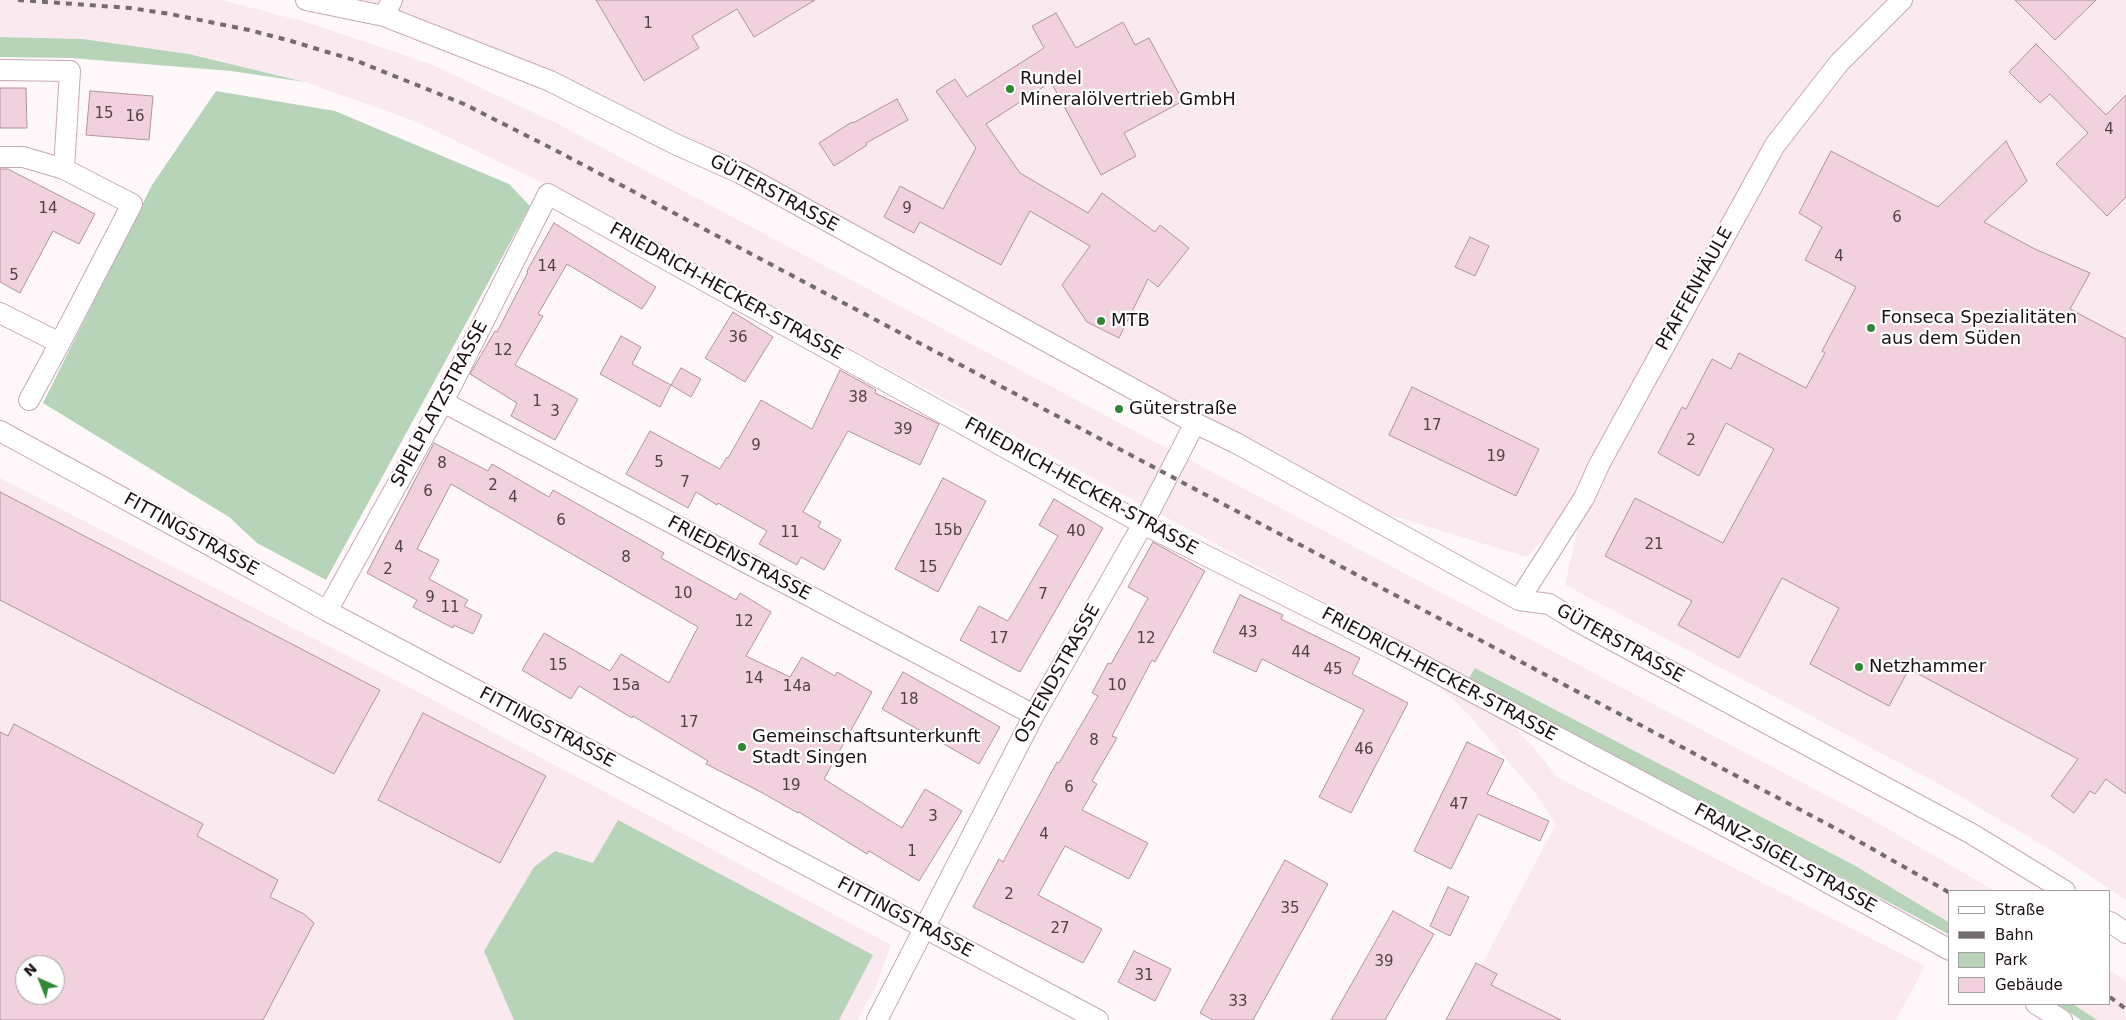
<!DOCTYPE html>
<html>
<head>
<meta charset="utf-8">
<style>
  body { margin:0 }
  #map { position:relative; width:2126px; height:1020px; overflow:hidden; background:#fff8fb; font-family:"DejaVu Sans",sans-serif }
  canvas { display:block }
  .legend { position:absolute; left:1948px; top:890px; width:162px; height:115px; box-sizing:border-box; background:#fff; border:1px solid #a49fa1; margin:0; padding:6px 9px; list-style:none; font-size:15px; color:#1b1015 }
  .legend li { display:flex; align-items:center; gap:10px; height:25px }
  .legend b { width:25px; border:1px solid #a49fa1 }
  .north { position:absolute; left:15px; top:955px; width:50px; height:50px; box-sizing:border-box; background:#fff; border:1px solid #a49fa1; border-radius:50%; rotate:316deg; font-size:14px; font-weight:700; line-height:20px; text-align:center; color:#1b1015 }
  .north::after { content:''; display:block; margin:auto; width:18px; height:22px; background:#308736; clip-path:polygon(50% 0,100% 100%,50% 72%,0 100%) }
</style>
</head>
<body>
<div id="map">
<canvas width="2126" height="1020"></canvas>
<ul class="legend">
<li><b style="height:6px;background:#fff"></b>Straße</li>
<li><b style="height:6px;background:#746b6f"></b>Bahn</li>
<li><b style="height:14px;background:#b8d4b8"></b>Park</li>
<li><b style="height:14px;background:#f1d1de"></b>Gebäude</li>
</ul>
<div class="north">N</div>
</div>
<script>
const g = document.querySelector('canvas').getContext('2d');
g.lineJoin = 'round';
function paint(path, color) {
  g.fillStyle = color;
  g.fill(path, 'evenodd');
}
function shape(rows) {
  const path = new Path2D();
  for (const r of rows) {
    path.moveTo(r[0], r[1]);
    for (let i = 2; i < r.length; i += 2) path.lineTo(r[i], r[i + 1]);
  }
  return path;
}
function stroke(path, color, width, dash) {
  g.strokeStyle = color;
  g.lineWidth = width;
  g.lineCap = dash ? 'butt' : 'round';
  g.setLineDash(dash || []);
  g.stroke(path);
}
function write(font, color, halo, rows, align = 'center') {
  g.font = font + ' "DejaVu Sans",sans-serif';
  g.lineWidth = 4.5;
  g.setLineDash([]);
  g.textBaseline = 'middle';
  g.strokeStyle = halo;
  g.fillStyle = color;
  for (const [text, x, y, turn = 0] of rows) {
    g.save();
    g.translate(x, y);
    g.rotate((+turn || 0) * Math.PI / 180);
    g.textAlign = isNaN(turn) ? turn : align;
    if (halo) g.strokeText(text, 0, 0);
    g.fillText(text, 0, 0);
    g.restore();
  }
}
paint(shape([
  [0,0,222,0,306,22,433,65,560,125,1163,446,1866,816,1995,891,1950,891,1950,923,1854,865,1475,668,1469,678,1533,747,1557,777,1925,966,1896,1020,1452,1020,1556,824,1535,793,1468,714,1401,651,1343,612,534,179,417,122,305,82,190,54,86,39,0,37],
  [306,0,2126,0,2126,900,2054,852,1939,784,1565,585,1584,499,1526,557,1339,499,550,81],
  [0,478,407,686,891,945,876,986,858,1020,0,1020],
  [25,965,55,965,55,995,25,995],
  [2110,970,2126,981,2126,1020,2097,1020,2073,1004,2110,1004]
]), '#faeaf0');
paint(shape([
  [0,37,83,39,189,54,305,82,231,71,71,58,0,57],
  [216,91,335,111,509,184,530,206,326,580,257,543,229,517,43,403,152,185],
  [1475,668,1854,865,1950,923,1950,935,1469,678],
  [618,820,873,955,839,1020,514,1020,484,951,534,867,555,851,593,863],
  [2057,1004,2073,1004,2097,1020,2081,1020]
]), '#b8d4b8');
const building = shape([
  [596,0,815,0,754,37,737,9,692,36,699,48,644,81,596,0],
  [2015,0,2096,0,2055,40,2015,0],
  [1056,13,1076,48,1123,22,1135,45,1149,38,1183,101,1124,133,1136,156,1101,175,1051,82,986,124,1020,173,1088,213,1102,193,1155,232,1160,225,1189,248,1158,287,1148,279,1119,338,1087,322,1062,285,1090,246,1030,211,1001,265,920,222,914,233,884,217,900,186,943,209,976,148,936,91,955,79,967,97,1044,48,1032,26,1056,13],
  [2036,44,2106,115,2126,95,2126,197,2107,216,2056,164,2088,133,2050,94,2040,103,2009,72,2036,44],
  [0,88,26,88,27,128,0,128,0,88],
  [90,91,153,96,149,140,86,135,90,91],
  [897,99,908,120,866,143,867,145,834,166,819,143,852,122,853,123,897,99],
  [2006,141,2027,181,1984,222,2035,249,2090,273,2070,309,2126,339,2126,794,2106,779,2095,794,2090,791,2074,813,2051,796,2078,759,1909,669,1889,706,1810,664,1839,608,1782,578,1739,658,1678,625,1692,601,1605,556,1635,498,1723,543,1774,449,1726,423,1699,476,1658,453,1682,407,1686,409,1712,359,1731,369,1739,353,1806,388,1825,353,1822,351,1856,287,1805,260,1822,227,1799,213,1831,151,1938,207,2006,141],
  [0,169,8,169,95,214,79,244,53,231,20,293,0,282,0,169],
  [554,223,656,287,642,309,567,264,538,314,543,316,515,365,578,399,555,440,511,416,517,403,470,374,495,331,497,332,528,272,527,271,554,223],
  [1470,237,1489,246,1475,276,1455,267,1470,237],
  [733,312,773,337,745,382,705,358,733,312],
  [621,336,641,347,632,364,671,385,660,407,600,374,621,336],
  [681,368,701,379,691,397,671,385,681,368],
  [840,370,876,390,875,393,939,424,920,465,848,431,803,512,821,522,818,527,841,540,824,570,801,557,797,565,759,544,767,531,718,503,717,505,696,492,688,508,626,474,650,431,720,469,727,457,728,458,761,400,812,429,840,370],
  [1412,387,1539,449,1516,496,1389,435,1412,387],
  [434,443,488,471,492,464,549,497,553,490,664,553,661,558,736,600,740,593,771,612,746,656,790,677,802,657,835,676,837,672,872,692,824,779,902,828,925,789,962,811,919,881,869,851,867,854,799,812,798,813,759,791,706,764,708,761,633,716,632,718,579,686,571,699,522,670,544,633,610,671,621,654,669,683,698,627,451,484,417,549,439,560,429,579,468,600,464,606,482,615,473,634,454,625,453,628,413,607,417,600,367,573,434,443],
  [943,478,986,501,938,592,895,569,943,478],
  [0,492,380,690,334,774,0,600,0,492],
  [1054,499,1103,528,1020,672,960,640,979,606,1008,621,1058,536,1039,525,1054,499],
  [1153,542,1205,571,1155,662,1152,660,1112,736,1117,738,1092,781,1097,784,1082,810,1148,843,1129,879,1065,846,1038,895,1102,929,1083,963,973,907,999,859,1003,862,1057,762,1059,763,1098,696,1092,693,1108,663,1111,664,1148,598,1128,587,1153,542],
  [1240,595,1283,615,1281,619,1360,658,1352,674,1408,703,1351,813,1319,797,1364,710,1262,659,1256,672,1213,652,1240,595],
  [903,672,1000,727,979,764,882,709,903,672],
  [423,713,546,776,500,863,378,800,423,713],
  [14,724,203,824,197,836,278,880,270,897,304,914,314,923,263,1020,0,1020,0,732,8,736,14,724],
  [25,965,55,965,55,995,25,995,25,965],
  [1467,742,1504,760,1487,794,1549,821,1540,841,1478,814,1451,869,1414,851,1467,742],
  [1285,860,1328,884,1253,1020,1213,1020,1200,1013,1285,860],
  [1448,887,1469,897,1450,936,1430,926,1448,887],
  [1393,911,1434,934,1385,1020,1331,1020,1393,911],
  [1134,951,1171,969,1155,1001,1118,982,1134,951],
  [1476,963,1497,974,1491,985,1561,1020,1446,1020,1476,963]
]);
paint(building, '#f1d1de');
stroke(building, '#b0939f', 1);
const street = shape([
  [306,0,384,16,550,81,673,143,740,173,1195,423,1236,443,1519,600,1549,604,1575,620,1972,834,2065,891],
  [384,16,392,0],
  [0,70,70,71,64,169,23,157,0,157],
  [0,313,60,343,29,400],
  [60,343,132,204,64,169],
  [443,402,1034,715],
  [0,431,213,547,327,611,1098,1020],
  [1519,600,1584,498,1600,463,1775,145,1839,63,1902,0],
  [327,611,443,402,548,194,1143,524,1392,649,1749,839,1950,950],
  [2110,922,2126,933],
  [2036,1004,2062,1020],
  [877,1020,1034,715,1143,524,1195,423]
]);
stroke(street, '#c7a9b5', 22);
stroke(street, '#fff', 20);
stroke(shape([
  [18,0,130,8,170,14,249,30,291,41,357,61,464,104,555,150,1846,834,1950,893],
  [2110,997,2126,1009]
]), '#746b6f', 4, [6, 6]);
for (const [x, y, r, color] of [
  [1010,89,5,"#308736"],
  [1101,321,5,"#308736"],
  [1871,328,5,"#308736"],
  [1119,409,5,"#308736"],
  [1859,667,5,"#308736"],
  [742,747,5,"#308736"]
]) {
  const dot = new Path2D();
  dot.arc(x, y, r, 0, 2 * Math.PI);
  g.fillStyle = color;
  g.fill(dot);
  stroke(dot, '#fff', 2);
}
write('15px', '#504047', null, [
  ["1",648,24],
  ["15",104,114],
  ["16",135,117],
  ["4",2109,130],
  ["14",48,209],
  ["9",907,209],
  ["6",1897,218],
  ["4",1839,257],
  ["14",547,267],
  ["5",14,276],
  ["36",738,338],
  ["12",503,351],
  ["38",858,398],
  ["1",537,402],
  ["3",555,412],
  ["17",1432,426],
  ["39",903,430],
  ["2",1691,441],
  ["9",756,446],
  ["19",1496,457],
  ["5",659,463],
  ["8",442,464],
  ["7",685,483],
  ["2",493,486],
  ["6",428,492],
  ["4",513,498],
  ["6",561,521],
  ["15b",948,531],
  ["40",1076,532],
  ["11",790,533],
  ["21",1654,545],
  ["4",399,548],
  ["8",626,558],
  ["15",928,568],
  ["2",388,570],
  ["10",683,594],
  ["7",1043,595],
  ["9",430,598],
  ["11",450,608],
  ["12",744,622],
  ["43",1248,633],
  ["17",999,639],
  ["12",1146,639],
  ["44",1301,653],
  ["15",558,666],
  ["45",1333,670],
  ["14",754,679],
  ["15a",626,686],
  ["10",1117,686],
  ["14a",797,687],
  ["18",909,700],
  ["17",689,723],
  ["8",1094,741],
  ["46",1364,750],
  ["19",791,786],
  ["6",1069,788],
  ["47",1459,805],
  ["3",933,817],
  ["4",1044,835],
  ["1",912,852],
  ["2",1009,895],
  ["35",1290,909],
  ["27",1060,929],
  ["39",1384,962],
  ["31",1144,976],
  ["33",1238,1002]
]);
write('18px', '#1b1015', '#fff', [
  ["Rundel",1020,79],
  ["Mineralölvertrieb GmbH",1020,100],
  ["Fonseca Spezialitäten",1881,318],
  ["aus dem Süden",1881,339],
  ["MTB",1111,321],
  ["Güterstraße",1129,409],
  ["Netzhammer",1869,667],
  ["Gemeinschaftsunterkunft",752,737],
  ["Stadt Singen",752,758]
], 'left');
write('18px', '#1b1015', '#fff', [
  ["GÜTERSTRASSE",774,194,28],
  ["PFAFFENHÄULE",1695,289,-61],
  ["FRIEDRICH-HECKER-STRASSE",726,292,29],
  ["SPIELPLATZSTRASSE",440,404,-62],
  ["FRIEDRICH-HECKER-STRASSE",1081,487,29],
  ["FITTINGSTRASSE",191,535,29],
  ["FRIEDENSTRASSE",739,559,28],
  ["GÜTERSTRASSE",1620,644,29],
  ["OSTENDSTRASSE",1058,674,-61],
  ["FRIEDRICH-HECKER-STRASSE",1439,675,28],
  ["FITTINGSTRASSE",547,728,28],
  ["FRANZ-SIGEL-STRASSE",1785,859,29],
  ["FITTINGSTRASSE",905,918,28]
]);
</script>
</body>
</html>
